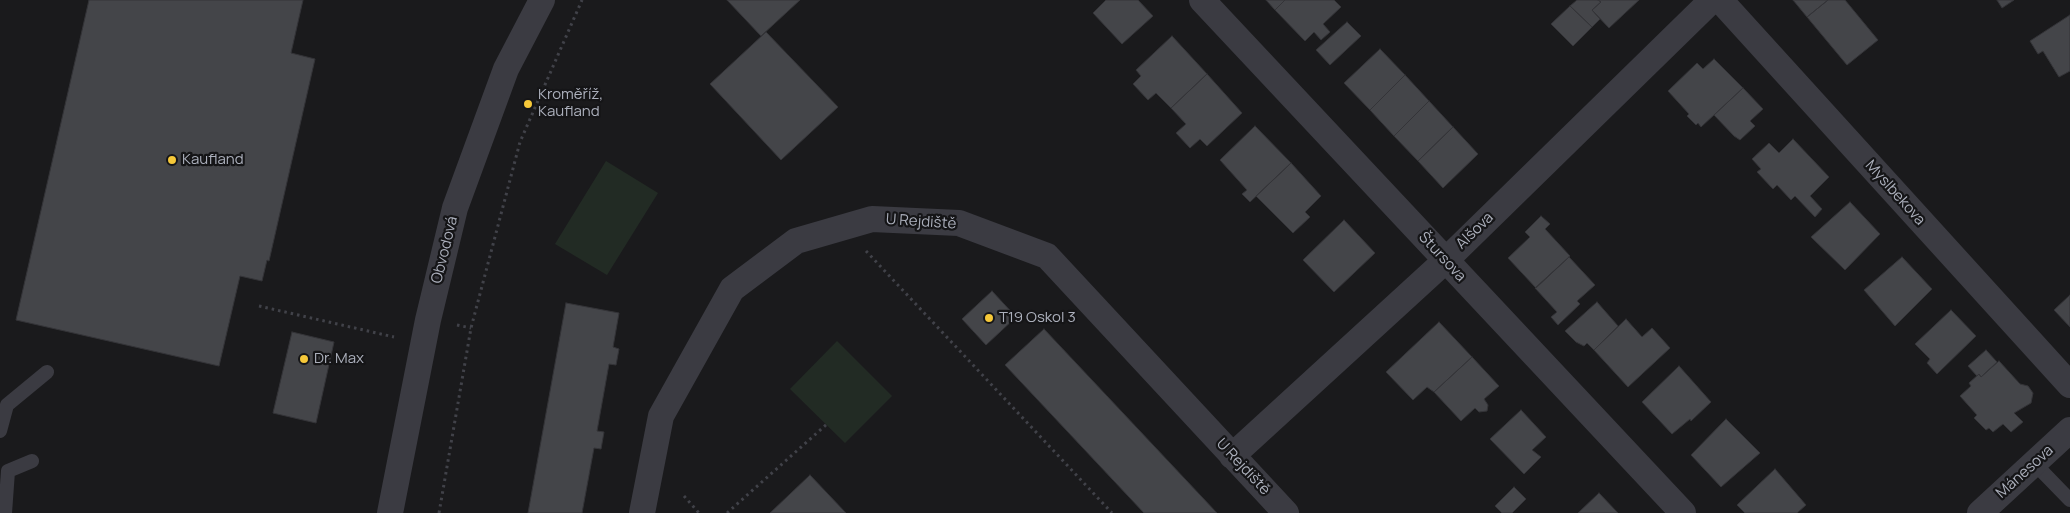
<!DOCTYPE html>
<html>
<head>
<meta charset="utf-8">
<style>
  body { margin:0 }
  canvas { display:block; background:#1a1a1c }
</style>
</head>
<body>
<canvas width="2070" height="513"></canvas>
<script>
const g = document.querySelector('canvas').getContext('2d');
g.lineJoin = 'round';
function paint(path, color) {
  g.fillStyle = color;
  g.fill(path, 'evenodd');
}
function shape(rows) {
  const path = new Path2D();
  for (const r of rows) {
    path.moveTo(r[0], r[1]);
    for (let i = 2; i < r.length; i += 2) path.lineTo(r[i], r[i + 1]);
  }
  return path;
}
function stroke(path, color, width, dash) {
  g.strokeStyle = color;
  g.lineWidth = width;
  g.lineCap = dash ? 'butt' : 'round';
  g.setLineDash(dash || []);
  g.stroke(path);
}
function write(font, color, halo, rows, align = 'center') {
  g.font = font + ' Manrope,sans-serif';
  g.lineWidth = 4.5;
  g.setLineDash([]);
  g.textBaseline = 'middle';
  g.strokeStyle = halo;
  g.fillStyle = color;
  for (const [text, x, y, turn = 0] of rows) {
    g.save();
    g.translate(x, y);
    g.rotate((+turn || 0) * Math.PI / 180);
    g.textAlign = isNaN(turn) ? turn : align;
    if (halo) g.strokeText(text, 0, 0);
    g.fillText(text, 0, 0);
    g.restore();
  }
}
paint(shape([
  [606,161,658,193,607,275,555,244],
  [837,341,892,396,845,443,790,389]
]), '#222b24');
const building = shape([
  [89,0,303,0,291,53,315,59,269,261,267,260,262,281,240,276,219,366,16,320,89,0],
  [727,0,800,0,761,36,727,0],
  [1106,0,1138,0,1153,16,1122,44,1093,13,1106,0],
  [1266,0,1285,0,1275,10,1266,0],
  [1285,0,1334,0,1341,7,1323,24,1330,32,1321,40,1314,32,1305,41,1275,10,1285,0],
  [1577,0,1598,0,1601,2,1592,10,1600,19,1592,27,1570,6,1577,0],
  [1598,0,1639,0,1609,28,1592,10,1601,2,1598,0],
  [1793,0,1828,0,1807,17,1793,0],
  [1828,0,1845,0,1878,40,1847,65,1807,17,1828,0],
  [1997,0,2014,0,2002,8,1997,0],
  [1570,6,1592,27,1573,46,1551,24,1570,6],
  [2070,15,2070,71,2059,77,2043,51,2038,54,2030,41,2070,15],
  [1347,22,1361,36,1330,65,1316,50,1347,22],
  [766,32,838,107,781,160,710,84,766,32],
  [1172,36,1207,74,1171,108,1156,93,1148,100,1133,84,1141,76,1136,70,1172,36],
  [1380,49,1405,75,1370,110,1344,83,1380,49],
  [1714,59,1743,88,1701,127,1698,123,1696,125,1687,116,1689,114,1668,91,1697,63,1703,69,1714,59],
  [1207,74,1242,113,1207,146,1200,139,1190,148,1176,133,1186,124,1171,108,1207,74],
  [1405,75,1429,101,1394,136,1370,110,1405,75],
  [1743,88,1763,109,1750,121,1755,126,1740,140,1734,136,1714,115,1743,88],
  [1429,101,1453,127,1418,161,1394,136,1429,101],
  [1255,126,1291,163,1250,202,1242,194,1247,190,1220,160,1255,126],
  [1453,127,1478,154,1443,188,1418,161,1453,127],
  [1793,139,1829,177,1810,196,1822,209,1815,217,1795,196,1791,200,1777,185,1773,189,1757,172,1761,169,1752,159,1769,143,1779,153,1793,139],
  [1291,163,1321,196,1305,212,1310,217,1293,233,1256,196,1291,163],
  [1850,202,1880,234,1845,270,1811,237,1850,202],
  [1541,216,1550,224,1545,229,1570,256,1536,288,1508,258,1530,237,1525,232,1541,216],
  [1344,220,1375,253,1334,292,1303,260,1344,220],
  [1569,257,1595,285,1577,301,1580,304,1558,325,1551,317,1557,312,1535,288,1569,257],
  [1902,257,1932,289,1895,326,1864,290,1902,257],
  [992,291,1016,317,986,345,962,319,992,291],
  [2070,295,2070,327,2054,310,2070,295],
  [1597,302,1618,326,1594,350,1587,343,1584,346,1576,342,1565,331,1597,302],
  [566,303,619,313,613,347,619,349,616,365,609,364,597,431,604,432,601,449,594,448,582,513,528,513,566,303],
  [1951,310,1976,336,1937,374,1927,363,1930,359,1915,344,1951,310],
  [1626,319,1642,337,1652,328,1670,348,1628,387,1594,350,1626,319],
  [1439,322,1472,357,1434,392,1427,387,1413,400,1386,372,1439,322],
  [1044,329,1217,513,1144,513,1005,365,1044,329],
  [292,332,334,342,316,423,273,413,292,332],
  [1986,350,1997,362,1981,377,1979,374,1977,376,1968,366,1986,350],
  [1472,357,1499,386,1484,399,1488,405,1487,411,1479,412,1475,408,1461,421,1434,392,1472,357],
  [1999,361,2020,384,2028,386,2033,393,2031,403,2014,413,2023,422,2011,432,2003,424,1993,432,1989,428,1986,430,1974,418,1977,415,1960,396,1971,386,1969,383,1979,374,1981,377,1999,361],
  [1679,366,1711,402,1691,421,1690,419,1672,434,1642,402,1679,366],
  [1521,410,1546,437,1532,450,1541,457,1524,474,1490,439,1521,410],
  [1726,419,1760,453,1721,487,1691,455,1726,419],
  [1775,469,1806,505,1797,513,1745,513,1737,505,1775,469],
  [810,475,846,513,770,513,810,475],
  [1514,487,1526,499,1512,513,1502,513,1495,506,1514,487],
  [1599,493,1618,513,1578,513,1599,493]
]);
paint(building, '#444549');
stroke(building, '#343438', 1);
stroke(shape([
  [866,251,1112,513],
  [259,306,394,337],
  [457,325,471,328],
  [684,496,699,513],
  [439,513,471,328,520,142,582,0],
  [727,513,827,424]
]), '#414249', 3, [2.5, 4]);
stroke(shape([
  [0,431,7,405,47,372],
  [2034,463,2070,500],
  [5,513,8,471,32,461]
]), '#3b3b42', 14);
stroke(shape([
  [1202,0,1683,513],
  [1720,0,2070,385],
  [1232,456,1445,261,1712,0],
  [390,513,428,320,455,208,506,69,542,0],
  [642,513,661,416,732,289,796,241,872,219,959,223,1047,256,1286,513],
  [1980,513,2070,430]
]), '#3b3b42', 26);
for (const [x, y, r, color] of [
  [528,104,5,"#f6c839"],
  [172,160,5,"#f6c839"],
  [989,318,5,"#f6c839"],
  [304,359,5,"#f6c839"]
]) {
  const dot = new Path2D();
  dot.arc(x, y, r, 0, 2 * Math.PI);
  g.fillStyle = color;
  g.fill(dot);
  stroke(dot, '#151517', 2);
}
write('15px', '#acb0bc', '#151517', [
  ["Kroměříž,",538,95],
  ["Kaufland",538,112],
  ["Kaufland",182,160],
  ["T19 Oskol 3",999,318],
  ["Dr. Max",314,359]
], 'left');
write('15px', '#acb0bc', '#151517', [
  ["Myslbekova",1895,193,48],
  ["U Rejdiště",921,222,4],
  ["Alšova",1475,231,-44],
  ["Obvodová",445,250,-76],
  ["Štursova",1442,257,47],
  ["U Rejdiště",1243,467,47],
  ["Mánesova",2025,472,-42]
]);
</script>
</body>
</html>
